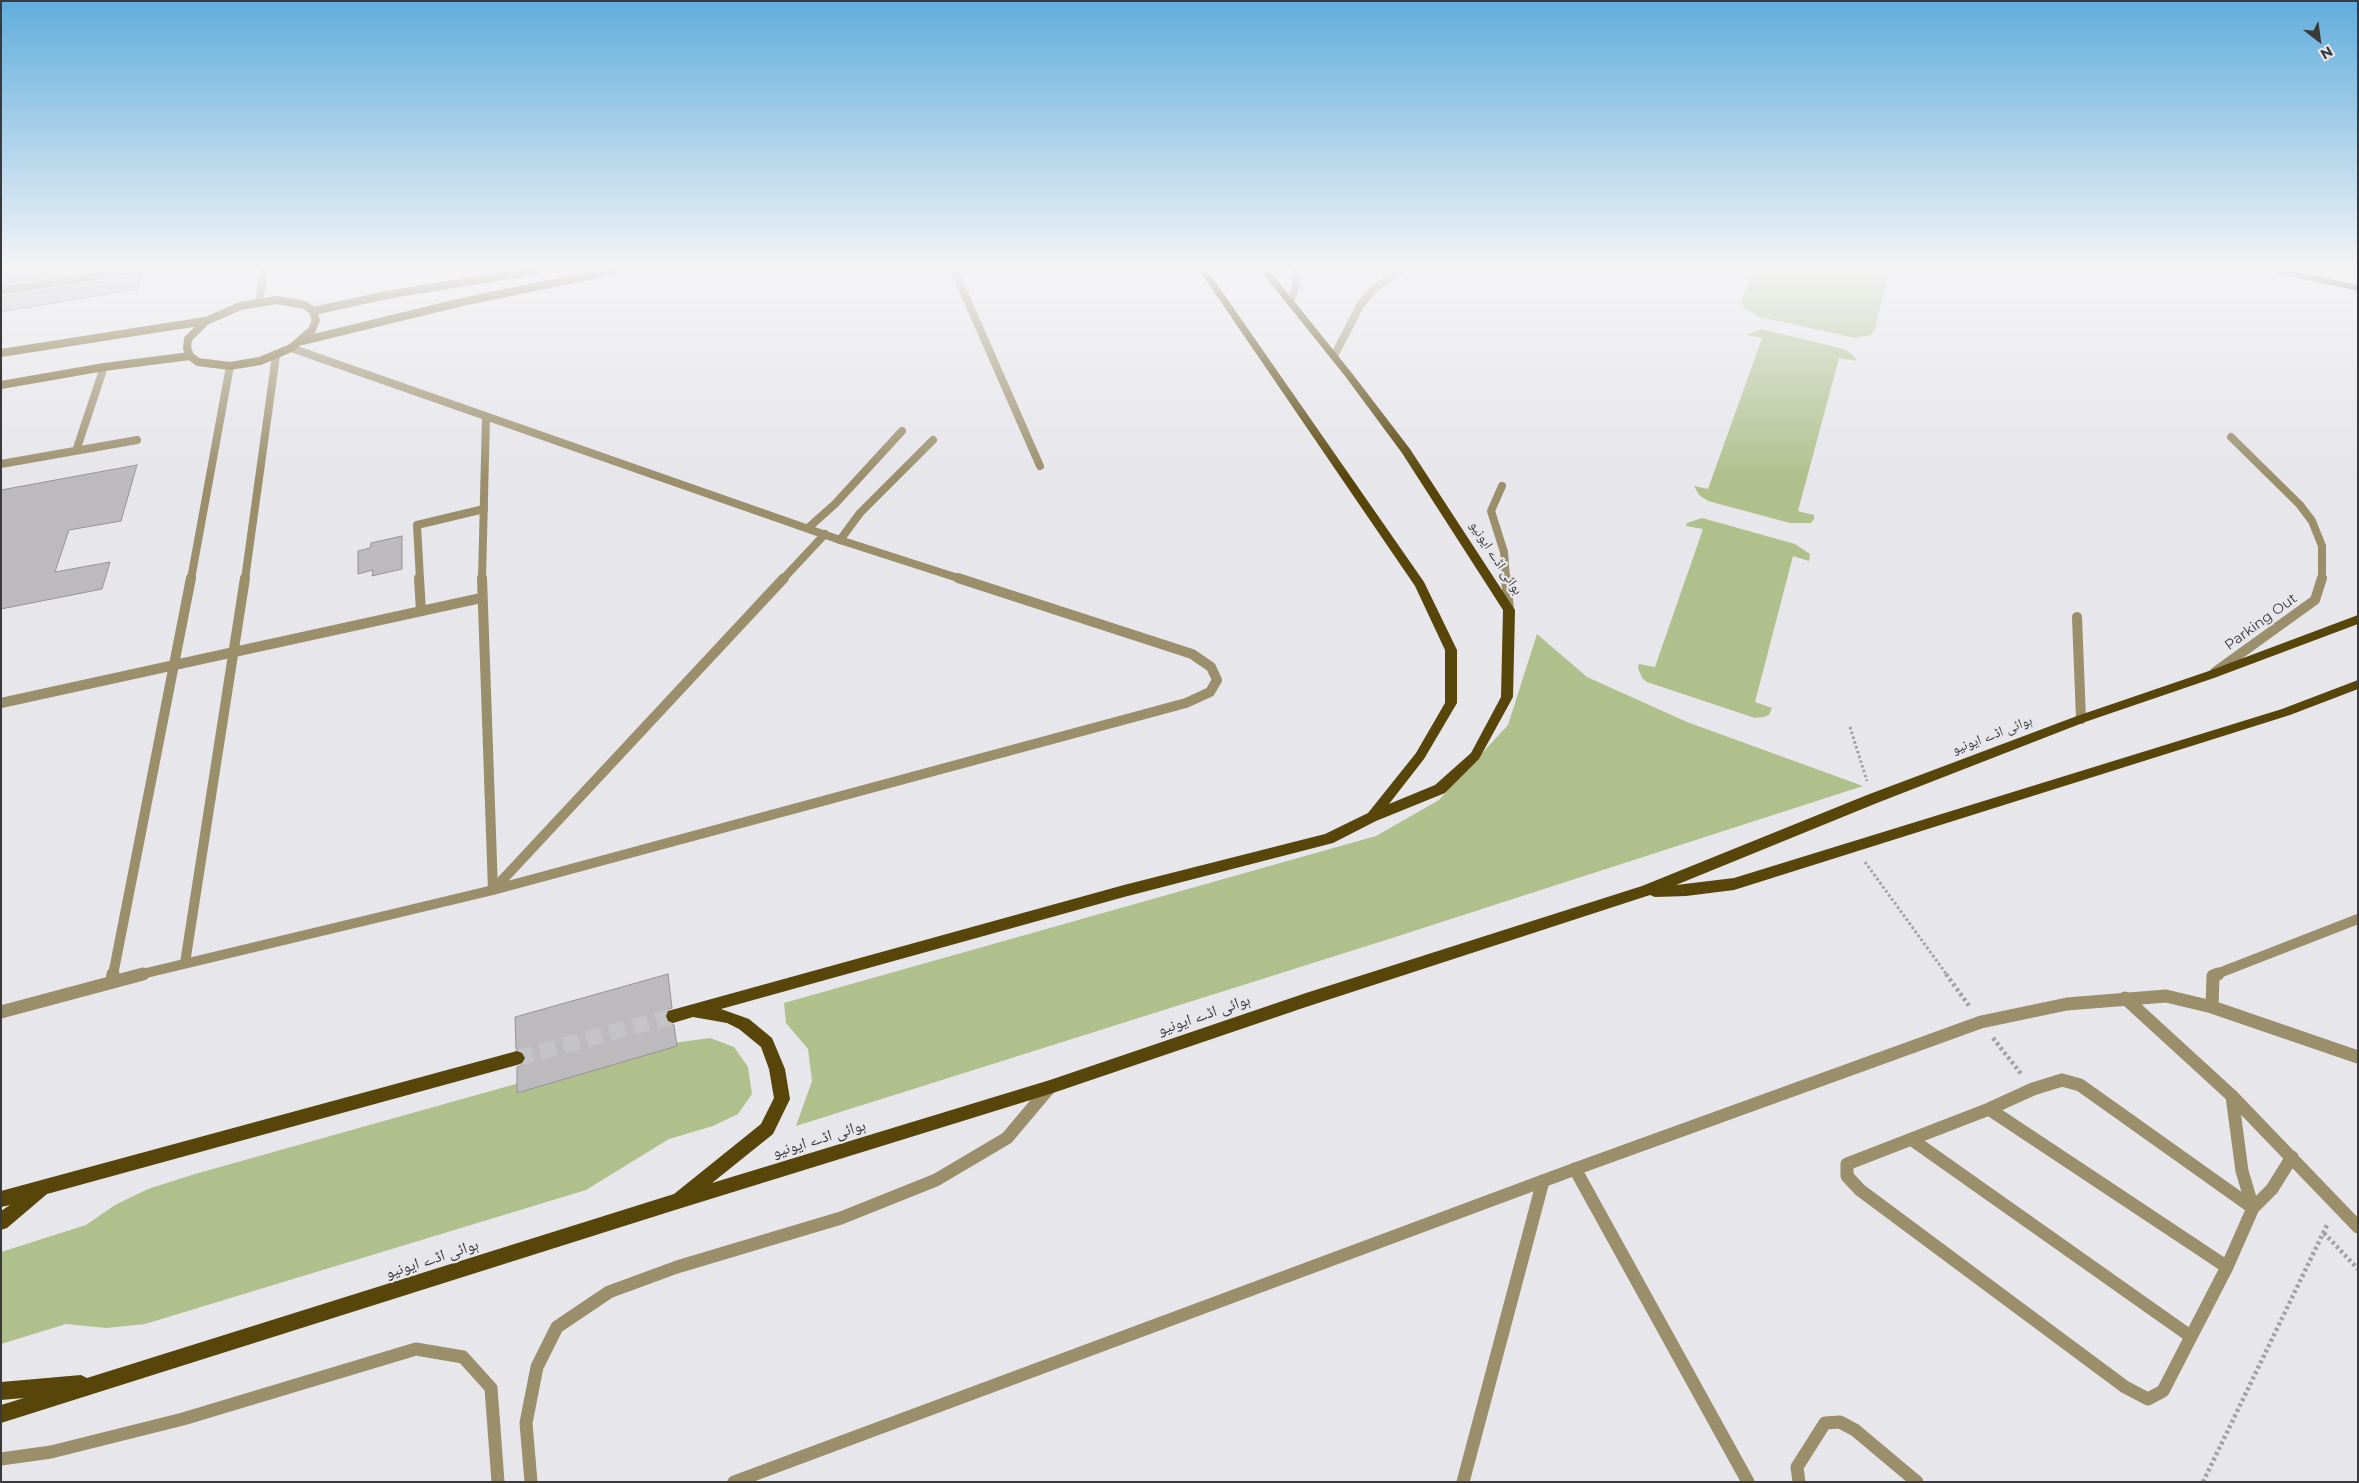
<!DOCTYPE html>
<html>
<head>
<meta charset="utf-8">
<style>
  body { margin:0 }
  #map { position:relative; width:2359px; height:1483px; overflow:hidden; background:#e6e6eb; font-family:Montserrat,sans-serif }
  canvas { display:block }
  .frame { position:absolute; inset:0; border:2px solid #3a3a3c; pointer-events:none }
  .north { position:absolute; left:2294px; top:15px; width:50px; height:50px; -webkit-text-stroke:4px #e6e6eb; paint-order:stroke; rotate:150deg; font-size:14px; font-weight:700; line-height:20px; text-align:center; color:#3a3a3c }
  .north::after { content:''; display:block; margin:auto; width:18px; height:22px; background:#3a3a3c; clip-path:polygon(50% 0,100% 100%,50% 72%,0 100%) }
</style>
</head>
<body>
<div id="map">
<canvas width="2359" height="1483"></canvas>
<div class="frame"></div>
<div class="north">N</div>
</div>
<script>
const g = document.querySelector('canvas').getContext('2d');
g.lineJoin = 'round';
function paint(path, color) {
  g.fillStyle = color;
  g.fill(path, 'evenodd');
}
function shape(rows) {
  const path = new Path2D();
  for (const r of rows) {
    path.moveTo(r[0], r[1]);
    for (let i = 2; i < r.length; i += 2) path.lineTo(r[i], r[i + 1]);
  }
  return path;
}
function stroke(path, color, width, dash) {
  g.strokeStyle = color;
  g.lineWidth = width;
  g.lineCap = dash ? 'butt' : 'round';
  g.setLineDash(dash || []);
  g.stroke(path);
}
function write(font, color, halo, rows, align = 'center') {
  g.font = font + ' Montserrat,"Noto Naskh Arabic",sans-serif';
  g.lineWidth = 4.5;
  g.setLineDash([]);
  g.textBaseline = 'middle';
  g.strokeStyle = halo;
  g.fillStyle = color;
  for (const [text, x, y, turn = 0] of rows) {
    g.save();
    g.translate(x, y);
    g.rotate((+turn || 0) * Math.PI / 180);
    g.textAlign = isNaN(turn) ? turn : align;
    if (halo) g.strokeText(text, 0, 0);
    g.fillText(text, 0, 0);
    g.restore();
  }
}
paint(shape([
  [1751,270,1889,270,1875,330,1871,335,1855,338,1760,317,1745,309,1741,303],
  [1761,329,1844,349,1853,355,1857,361,1839,358,1798,511,1814,515,1814,519,1811,523,1790,523,1708,501,1699,495,1694,486,1708,489,1762,338,1746,335],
  [1702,518,1795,544,1810,554,1809,561,1793,556,1755,702,1772,708,1769,715,1764,717,1755,718,1647,682,1642,678,1638,668,1639,664,1655,667,1703,529,1686,526,1687,523],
  [1537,634,1587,677,1687,722,1863,786,1389,939,796,1126,812,1081,808,1049,786,1023,784,1003,1376,836,1439,800,1508,725],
  [710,1038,734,1047,748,1067,752,1094,738,1114,713,1126,669,1139,586,1190,145,1324,106,1328,66,1324,1,1344,1,1252,86,1225,115,1205,148,1189,195,1174,651,1046]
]), '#afc08c');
const building = shape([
  [1,270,97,270,1,285,1,270],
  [140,270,144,270,138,289,1,312,1,297,135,276,140,270],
  [137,465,121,521,69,530,55,572,110,562,102,589,1,609,1,490,137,465],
  [402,536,402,569,372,576,373,570,358,574,358,551,370,548,371,543,402,536],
  [668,974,672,1008,666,1010,664,1017,667,1023,674,1025,677,1046,517,1093,517,1067,524,1064,527,1057,523,1051,516,1049,515,1017,668,974]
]);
paint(building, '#bdbabe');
stroke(building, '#959397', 1);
stroke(shape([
  [517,1058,673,1016]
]), '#c4c4c8', 16, [16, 8]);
stroke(shape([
  [1850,727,1867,781],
  [1865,862,1947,975]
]), '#a2a2a5', 3, [2.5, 2.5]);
stroke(shape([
  [1946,974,1970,1007],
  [1993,1038,2022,1075],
  [2324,1233,2358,1269],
  [2203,1482,2328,1223]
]), '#a2a2a5', 4.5, [3, 3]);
stroke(shape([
  [954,270,1040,466],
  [1,291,134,270],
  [259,302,264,270],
  [1290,302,1297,284,1295,270],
  [1334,356,1361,304,1375,288,1402,270],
  [2231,437,2300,505,2312,521,2322,546,2322,579],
  [76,451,104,367],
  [1,464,137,440],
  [1502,486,1491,511,1504,552,1506,579],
  [808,528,835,504,902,431],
  [840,540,860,513,933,440],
  [420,579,417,525,484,509]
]), '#9a8e6b', 8);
stroke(shape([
  [419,578,421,611],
  [1506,578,1509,610],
  [2077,617,2081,719],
  [2215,672,2315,600,2322,578],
  [2214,975,2358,919]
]), '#9a8e6b', 10);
stroke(shape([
  [2212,1007,2213,976,2218,974],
  [2062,1080,2080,1085,2253,1208,2227,1267,2163,1391,2148,1399,2125,1387,1860,1190,1847,1176,1847,1164,1989,1109,2033,1089,2062,1080],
  [2232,1096,2242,1171,2253,1208],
  [1989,1109,2227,1267],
  [1911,1139,2190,1336],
  [2253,1208,2272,1189,2292,1157],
  [1,1459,51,1452,183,1419,416,1349,463,1357,491,1388,498,1482],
  [531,1482,526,1423,537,1367,557,1327,609,1292,677,1267,841,1218,936,1180,1007,1138,1050,1087],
  [734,1482,1575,1169,1981,1022,2067,1004,2166,996,2212,1007,2358,1057],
  [1799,1482,1797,1467,1825,1423,1840,1422,1855,1430,1917,1482]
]), '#9a8e6b', 13);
stroke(shape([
  [291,348,840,540,961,579],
  [191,579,230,366],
  [245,579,276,356],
  [482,579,486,417],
  [783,579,825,534]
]), '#9a8e6b', 8);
stroke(shape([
  [482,578,493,890],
  [1,703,481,598],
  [494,889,784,578],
  [185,963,245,578],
  [113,975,191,578],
  [138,975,493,890,1186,703,1210,692,1217,680,1211,667,1192,654,958,578]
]), '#9a8e6b', 10);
stroke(shape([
  [112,981,113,974],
  [2125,998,2232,1096,2358,1227],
  [1,1012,143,974],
  [1575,1169,1748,1482],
  [1463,1482,1543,1181]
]), '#9a8e6b', 13);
stroke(shape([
  [277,300,305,305,313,311,316,320,312,330,291,348,260,361,230,366,198,362,190,356,187,348,188,339,206,321,240,306,277,300],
  [313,311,387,295,538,270],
  [302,341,462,302,617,270],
  [1,353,205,321],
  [1,385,104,367,190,356]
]), '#75632d', 8);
paint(shape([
  [1199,270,1207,270,1424,582,1457,650,1457,703,1424,759,1389,804,1435,785,1471,753,1501,697,1503,610,1402,453,1345,376,1260,270,1269,270,1351,372,1410,449,1513,607,1515,610,1513,697,1479,759,1445,793,1376,821,1333,843,1124,897,721,1009,749,1019,772,1038,785,1069,790,1099,773,1134,712,1183,1050,1080,1306,993,1642,886,1867,795,2077,716,2206,672,2358,615,2358,624,2214,678,2085,722,1877,803,1676,885,1734,878,2282,709,2358,680,2358,689,2290,715,1734,890,1686,896,1655,897,1650,895,1306,1007,1050,1094,675,1210,1,1423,1,1405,24,1398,1,1400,1,1382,81,1375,87,1378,674,1194,761,1124,774,1098,769,1069,761,1047,739,1029,727,1023,693,1017,673,1023,668,1021,666,1016,668,1011,1124,885,1325,834,1368,813,1416,753,1445,703,1445,650,1415,586,1199,270],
  [2271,270,2287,270,2358,285,2358,291,2275,273,2271,270],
  [517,1051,522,1053,525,1058,522,1063,517,1065,47,1194,7,1228,1,1230,1,1211,10,1205,1,1207,1,1191,517,1051]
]), '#57450a');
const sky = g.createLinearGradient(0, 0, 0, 478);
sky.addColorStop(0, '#60addc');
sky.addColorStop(0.56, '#f4f4f6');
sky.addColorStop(1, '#f4f4f600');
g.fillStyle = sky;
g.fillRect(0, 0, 2359, 478);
write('14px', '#3a3a3c', '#e6e6eb', [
  ["ہوائی اڈے ایونیو",1496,558,57],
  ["Parking Out",2261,622,-36],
  ["ہوائی اڈے ایونیو",1992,735,-21]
]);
write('16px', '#3a3a3c', '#e6e6eb', [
  ["ہوائی اڈے ایونیو",1204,1015,-19],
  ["ہوائی اڈے ایونیو",819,1139,-17],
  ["ہوائی اڈے ایونیو",432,1259,-18]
]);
</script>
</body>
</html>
